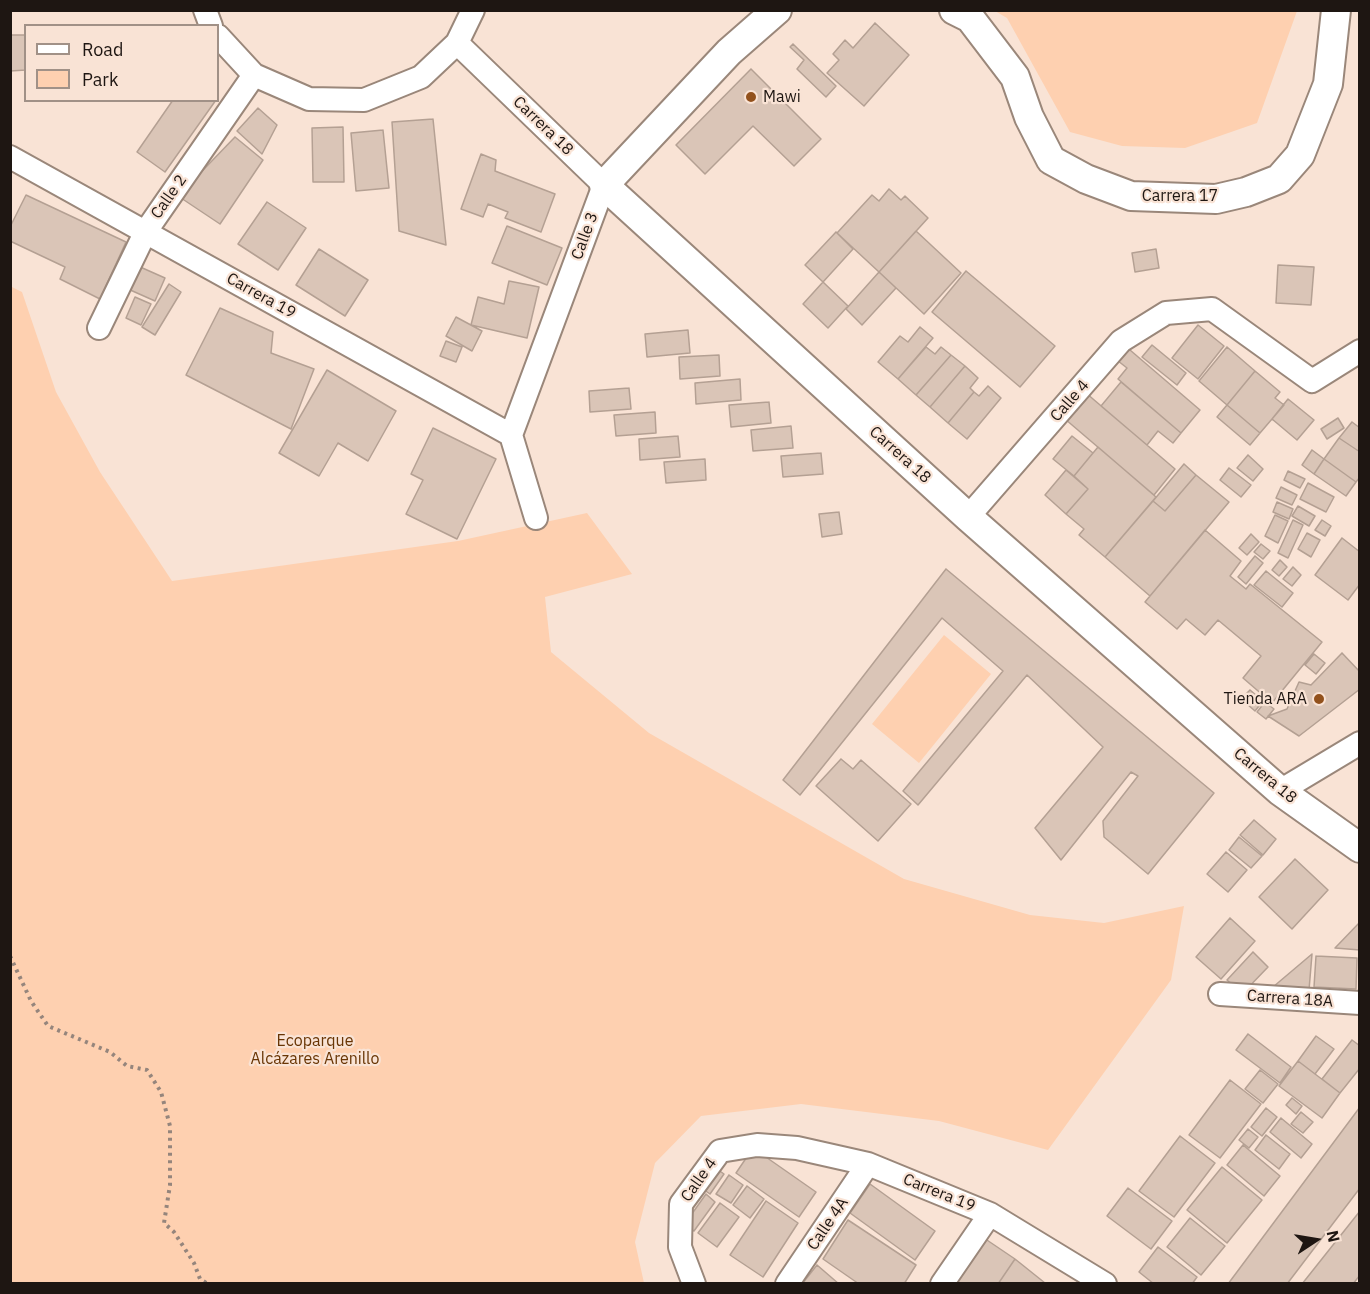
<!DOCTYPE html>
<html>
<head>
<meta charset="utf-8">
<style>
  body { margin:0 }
  #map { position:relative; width:1370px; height:1294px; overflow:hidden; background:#f9e3d5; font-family:"IBM Plex Sans",sans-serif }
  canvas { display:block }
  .frame { position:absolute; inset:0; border:12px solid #1e1612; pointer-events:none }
  .legend { position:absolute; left:24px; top:24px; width:195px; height:78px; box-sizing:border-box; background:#f9e3d5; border:2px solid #a19187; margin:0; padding:8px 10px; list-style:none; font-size:18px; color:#1e1612 }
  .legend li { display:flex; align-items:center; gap:12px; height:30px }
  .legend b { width:30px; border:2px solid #a19187 }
  .north { position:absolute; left:1286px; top:1210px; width:60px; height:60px; -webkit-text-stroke:4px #f9e3d5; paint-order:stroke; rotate:78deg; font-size:16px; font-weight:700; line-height:24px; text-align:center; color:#1e1612 }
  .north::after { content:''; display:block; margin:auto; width:21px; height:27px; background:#1e1612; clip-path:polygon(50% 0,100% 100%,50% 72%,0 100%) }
</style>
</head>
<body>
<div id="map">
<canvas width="1370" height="1294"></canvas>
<div class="frame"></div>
<ul class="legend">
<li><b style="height:8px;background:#fff"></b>Road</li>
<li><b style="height:16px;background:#fed0b0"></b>Park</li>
</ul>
<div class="north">N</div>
</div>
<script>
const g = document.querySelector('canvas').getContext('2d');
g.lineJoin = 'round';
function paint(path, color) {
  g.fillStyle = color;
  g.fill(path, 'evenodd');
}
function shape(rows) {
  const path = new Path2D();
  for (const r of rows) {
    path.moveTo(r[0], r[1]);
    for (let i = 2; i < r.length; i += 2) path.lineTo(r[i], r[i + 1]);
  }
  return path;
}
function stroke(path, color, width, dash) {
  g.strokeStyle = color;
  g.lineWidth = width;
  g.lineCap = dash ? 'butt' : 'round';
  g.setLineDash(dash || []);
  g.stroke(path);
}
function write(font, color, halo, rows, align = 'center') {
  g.font = font + ' "IBM Plex Sans",sans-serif';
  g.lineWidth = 4.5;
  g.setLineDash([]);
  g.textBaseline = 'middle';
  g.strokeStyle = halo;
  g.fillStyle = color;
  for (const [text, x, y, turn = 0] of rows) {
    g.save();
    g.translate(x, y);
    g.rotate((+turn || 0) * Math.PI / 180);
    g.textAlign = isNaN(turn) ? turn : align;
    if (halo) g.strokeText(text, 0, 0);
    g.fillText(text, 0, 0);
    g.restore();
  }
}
paint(shape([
  [995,11,1297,10,1297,11,1257,123,1185,148,1122,146,1070,132,1007,18],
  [10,286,22,292,56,392,100,472,172,581,458,541,587,513,632,574,545,597,551,652,649,733,904,879,1030,915,1104,923,1184,906,1171,980,1048,1150,939,1121,801,1104,701,1116,655,1163,635,1242,644,1283,11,1283],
  [944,635,991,674,919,763,872,724]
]), '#fed0b0');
const building = shape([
  [875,23,909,55,864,106,827,73,839,60,833,54,845,40,853,48,875,23],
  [10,35,26,35,26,70,10,71,10,35],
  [793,44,836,86,826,97,797,69,804,60,790,47,793,44],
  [751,69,821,139,794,166,753,126,705,174,676,145,751,69],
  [173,100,216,100,165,172,137,152,173,100],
  [258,108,277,125,262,154,237,131,258,108],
  [433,119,446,245,399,231,392,122,433,119],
  [343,127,344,182,313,182,312,128,343,127],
  [383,130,389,188,356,191,351,133,383,130],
  [235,137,263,160,220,224,178,196,235,137],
  [481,154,496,160,495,171,555,194,541,232,505,218,508,212,488,204,483,217,461,209,481,154],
  [889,189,901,200,905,196,928,218,879,272,837,233,872,195,879,201,889,189],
  [26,195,126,242,100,299,60,279,65,267,10,241,10,227,26,195],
  [267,202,306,228,278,270,238,244,267,202],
  [507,226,562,248,547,285,492,263,507,226],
  [916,231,961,273,924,314,879,272,916,231],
  [836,232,853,249,823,282,805,265,836,232],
  [319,249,368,280,345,316,296,285,319,249],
  [1156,249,1159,268,1135,272,1132,253,1156,249],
  [1278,265,1314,267,1311,305,1276,303,1278,265],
  [138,266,165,278,155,301,128,289,138,266],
  [966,271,1055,346,1020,387,932,312,966,271],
  [879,272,896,288,862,325,846,309,879,272],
  [509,281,539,287,527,338,471,325,478,297,504,304,509,281],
  [823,282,848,306,828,328,803,304,823,282],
  [169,284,181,292,155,335,142,327,169,284],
  [135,297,151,304,141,325,126,318,135,297],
  [220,308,273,332,271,353,314,369,291,429,186,375,220,308],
  [456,317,482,331,472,351,446,336,456,317],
  [1198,325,1224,346,1198,379,1172,358,1198,325],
  [920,327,933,338,898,379,878,362,900,336,908,342,920,327],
  [688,330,690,353,647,357,645,334,688,330],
  [446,341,462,347,456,362,440,356,446,341],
  [1123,344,1200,410,1181,433,1118,379,1127,368,1113,357,1123,344],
  [1152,345,1186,373,1177,385,1142,357,1152,345],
  [926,347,935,354,941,347,951,355,916,395,898,379,926,347],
  [1227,347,1255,371,1227,405,1199,381,1227,347],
  [719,355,720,376,680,379,679,357,719,355],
  [951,355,965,366,930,407,916,395,951,355],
  [965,366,978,378,970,388,974,392,948,423,930,407,965,366],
  [327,370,396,411,368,461,338,443,319,476,279,453,327,370],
  [1255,371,1280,392,1275,398,1284,405,1260,433,1227,405,1255,371],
  [740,379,741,400,696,404,695,383,740,379],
  [1121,382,1181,433,1173,443,1158,431,1147,445,1101,406,1121,382],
  [988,386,1001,398,967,439,948,423,974,392,979,396,988,386],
  [629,388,631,409,590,412,589,391,629,388],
  [1086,393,1175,469,1154,495,1065,419,1086,393],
  [1288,399,1314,420,1297,440,1272,419,1288,399],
  [769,402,771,423,731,427,729,405,769,402],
  [1227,405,1260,433,1250,445,1217,417,1227,405],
  [655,412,656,433,616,436,614,415,655,412],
  [1338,418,1344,428,1327,439,1321,429,1338,418],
  [1352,422,1360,428,1360,452,1339,438,1352,422],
  [791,426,793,448,753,451,751,430,791,426],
  [433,428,496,459,457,539,406,514,423,480,411,474,433,428],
  [678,436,680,457,640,460,639,439,678,436],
  [1072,436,1093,453,1074,476,1053,459,1072,436],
  [1339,438,1360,452,1360,477,1356,482,1324,459,1339,438],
  [1098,447,1156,497,1105,557,1079,535,1084,529,1066,514,1088,489,1074,476,1098,447],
  [1312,450,1324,459,1314,474,1302,465,1312,450],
  [821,453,823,474,783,477,781,456,821,453],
  [1248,455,1263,469,1253,481,1237,468,1248,455],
  [705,459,706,480,666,483,664,462,705,459],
  [1324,459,1356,482,1346,496,1314,474,1324,459],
  [1184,464,1196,475,1165,511,1153,501,1184,464],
  [1229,468,1251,485,1241,497,1220,480,1229,468],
  [1066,470,1088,489,1066,514,1045,495,1066,470],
  [1288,471,1305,479,1300,488,1284,480,1288,471],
  [1196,475,1229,502,1150,596,1105,557,1153,501,1165,511,1196,475],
  [1308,483,1334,497,1326,512,1300,499,1308,483],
  [1281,487,1297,495,1292,505,1276,498,1281,487],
  [1277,502,1293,509,1289,519,1273,512,1277,502],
  [1298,506,1315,516,1309,526,1292,516,1298,506],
  [839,512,842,534,822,537,819,514,839,512],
  [1275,515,1288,521,1278,543,1265,536,1275,515],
  [1293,520,1303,525,1288,558,1278,553,1293,520],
  [1322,520,1331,526,1325,536,1315,530,1322,520],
  [1205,530,1241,561,1230,576,1246,589,1250,584,1322,642,1272,703,1243,678,1261,656,1218,620,1205,635,1186,619,1177,629,1145,602,1205,530],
  [1307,533,1320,540,1311,557,1298,549,1307,533],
  [1251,534,1259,542,1247,555,1239,548,1251,534],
  [1342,538,1360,552,1360,584,1348,600,1315,575,1342,538],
  [1261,544,1270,551,1263,559,1254,552,1261,544],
  [1255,556,1263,563,1246,584,1238,577,1255,556],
  [1280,560,1287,567,1279,576,1272,570,1280,560],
  [1293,567,1301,575,1292,586,1283,579,1293,567],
  [946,569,1214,793,1148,874,1104,837,1103,821,1138,776,1131,772,1061,860,1035,828,1103,747,1027,675,918,805,903,791,1003,671,942,618,800,795,783,780,946,569],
  [1266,571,1293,593,1282,607,1254,585,1266,571],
  [1342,653,1360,672,1360,689,1299,736,1268,716,1287,709,1299,682,1311,685,1342,653],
  [1314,654,1325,663,1316,674,1305,665,1314,654],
  [1250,690,1263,701,1255,711,1241,699,1250,690],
  [1265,702,1274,709,1266,719,1257,712,1265,702],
  [841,759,853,769,861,760,911,804,878,841,816,786,841,759],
  [1254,820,1276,839,1263,855,1240,835,1254,820],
  [1239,837,1262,856,1251,868,1229,850,1239,837],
  [1226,852,1247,870,1228,892,1207,874,1226,852],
  [1295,859,1328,890,1292,929,1259,897,1295,859],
  [1230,918,1255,941,1221,979,1196,957,1230,918],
  [1360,922,1360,950,1335,948,1360,922],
  [1253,952,1268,967,1242,994,1227,980,1253,952],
  [1312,954,1309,990,1273,987,1312,954],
  [1316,956,1357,958,1356,989,1314,987,1316,956],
  [1248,1034,1291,1067,1280,1083,1236,1050,1248,1034],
  [1316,1036,1334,1049,1315,1074,1298,1061,1316,1036],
  [1352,1040,1360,1046,1360,1068,1340,1093,1322,1079,1352,1040],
  [1298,1061,1340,1093,1322,1118,1279,1086,1298,1061],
  [1260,1070,1278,1084,1263,1103,1245,1089,1260,1070],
  [1230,1080,1261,1104,1220,1158,1189,1135,1230,1080],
  [1292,1098,1302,1106,1296,1114,1286,1105,1292,1098],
  [1360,1107,1360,1188,1287,1284,1228,1284,1360,1107],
  [1266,1108,1277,1117,1262,1136,1251,1127,1266,1108],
  [1301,1112,1313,1122,1303,1133,1291,1124,1301,1112],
  [1281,1118,1312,1144,1301,1158,1270,1132,1281,1118],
  [1248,1129,1258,1137,1249,1148,1239,1140,1248,1129],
  [1266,1135,1290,1154,1279,1169,1255,1150,1266,1135],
  [1180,1136,1215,1163,1174,1217,1139,1191,1180,1136],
  [1243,1145,1280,1176,1264,1196,1227,1165,1243,1145],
  [753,1148,816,1192,799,1217,736,1173,753,1148],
  [714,1167,724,1174,710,1194,700,1187,714,1167],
  [1222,1167,1262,1200,1227,1243,1187,1210,1222,1167],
  [729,1175,743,1185,731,1203,716,1194,729,1175],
  [870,1184,935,1231,915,1260,850,1213,870,1184],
  [747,1186,764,1199,750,1218,733,1205,747,1186],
  [1128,1188,1172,1221,1151,1249,1107,1216,1128,1188],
  [706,1194,715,1202,694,1231,684,1225,706,1194],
  [766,1201,798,1223,763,1277,730,1255,766,1201],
  [720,1203,739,1217,717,1247,698,1233,720,1203],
  [1360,1211,1360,1275,1353,1284,1302,1284,1360,1211],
  [1190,1218,1225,1246,1201,1275,1167,1247,1190,1218],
  [848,1220,916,1265,904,1284,859,1284,823,1259,848,1220],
  [978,1234,1015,1259,998,1284,945,1284,978,1234],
  [1158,1247,1197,1277,1192,1284,1154,1284,1139,1272,1158,1247],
  [1015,1259,1045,1283,1045,1284,998,1284,1015,1259],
  [817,1265,839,1284,802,1284,817,1265]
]);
paint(building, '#dac5b7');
stroke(building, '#b4a093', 1.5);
const minor = shape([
  [205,10,211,26],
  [218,36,254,75,309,99,364,100,421,77,457,43,473,10],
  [457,43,604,185,511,435,536,518],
  [10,157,511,435],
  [99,328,146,231,254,75],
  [968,517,1121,341,1166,313,1212,309,1312,381,1360,351],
  [1280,791,1360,743],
  [1220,994,1360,1003],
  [694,1284,680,1247,681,1204,720,1151,757,1145,797,1148,868,1164,990,1214,1105,1284],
  [787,1284,868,1164],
  [942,1284,990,1214]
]);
const tertiary = shape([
  [777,10,729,52,604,185,968,517,1280,791,1360,848],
  [954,10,970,18,1015,77,1029,117,1051,160,1086,179,1131,196,1216,199,1246,192,1279,179,1300,155,1328,84,1336,10]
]);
stroke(minor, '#9a877a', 26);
stroke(tertiary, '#9a877a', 32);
stroke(shape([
  [10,956,31,1001,48,1026,110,1052,127,1066,147,1070,161,1092,170,1126,170,1185,164,1223,174,1232,194,1263,200,1279,208,1284]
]), '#95857c', 4, [3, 4.5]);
stroke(minor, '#fff', 22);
stroke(tertiary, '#fff', 28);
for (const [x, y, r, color] of [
  [751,97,6,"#92511c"],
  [1319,699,6,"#92511c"]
]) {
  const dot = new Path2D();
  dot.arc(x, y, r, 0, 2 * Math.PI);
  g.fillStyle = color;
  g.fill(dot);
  stroke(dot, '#f9e3d5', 2);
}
write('16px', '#1e1612', '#f9e3d5', [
  ["Mawi",763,97],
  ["Tienda ARA",1307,699,"right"]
], 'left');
write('16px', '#1e1612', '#f9e3d5', [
  ["Carrera 18",543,126,44],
  ["Carrera 17",1180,196],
  ["Calle 2",169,197,-55],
  ["Calle 3",585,236,-70],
  ["Carrera 19",261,296,29],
  ["Calle 4",1070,401,-49],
  ["Carrera 18",900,455,42],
  ["Carrera 18",1265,776,40],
  ["Carrera 18A",1290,999,4],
  ["Calle 4",699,1180,-55],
  ["Carrera 19",939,1193,22],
  ["Calle 4A",828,1224,-56]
]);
write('16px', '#693504', '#f9e3d5', [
  ["Ecoparque",315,1041],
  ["Alcázares Arenillo",315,1059]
]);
</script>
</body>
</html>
